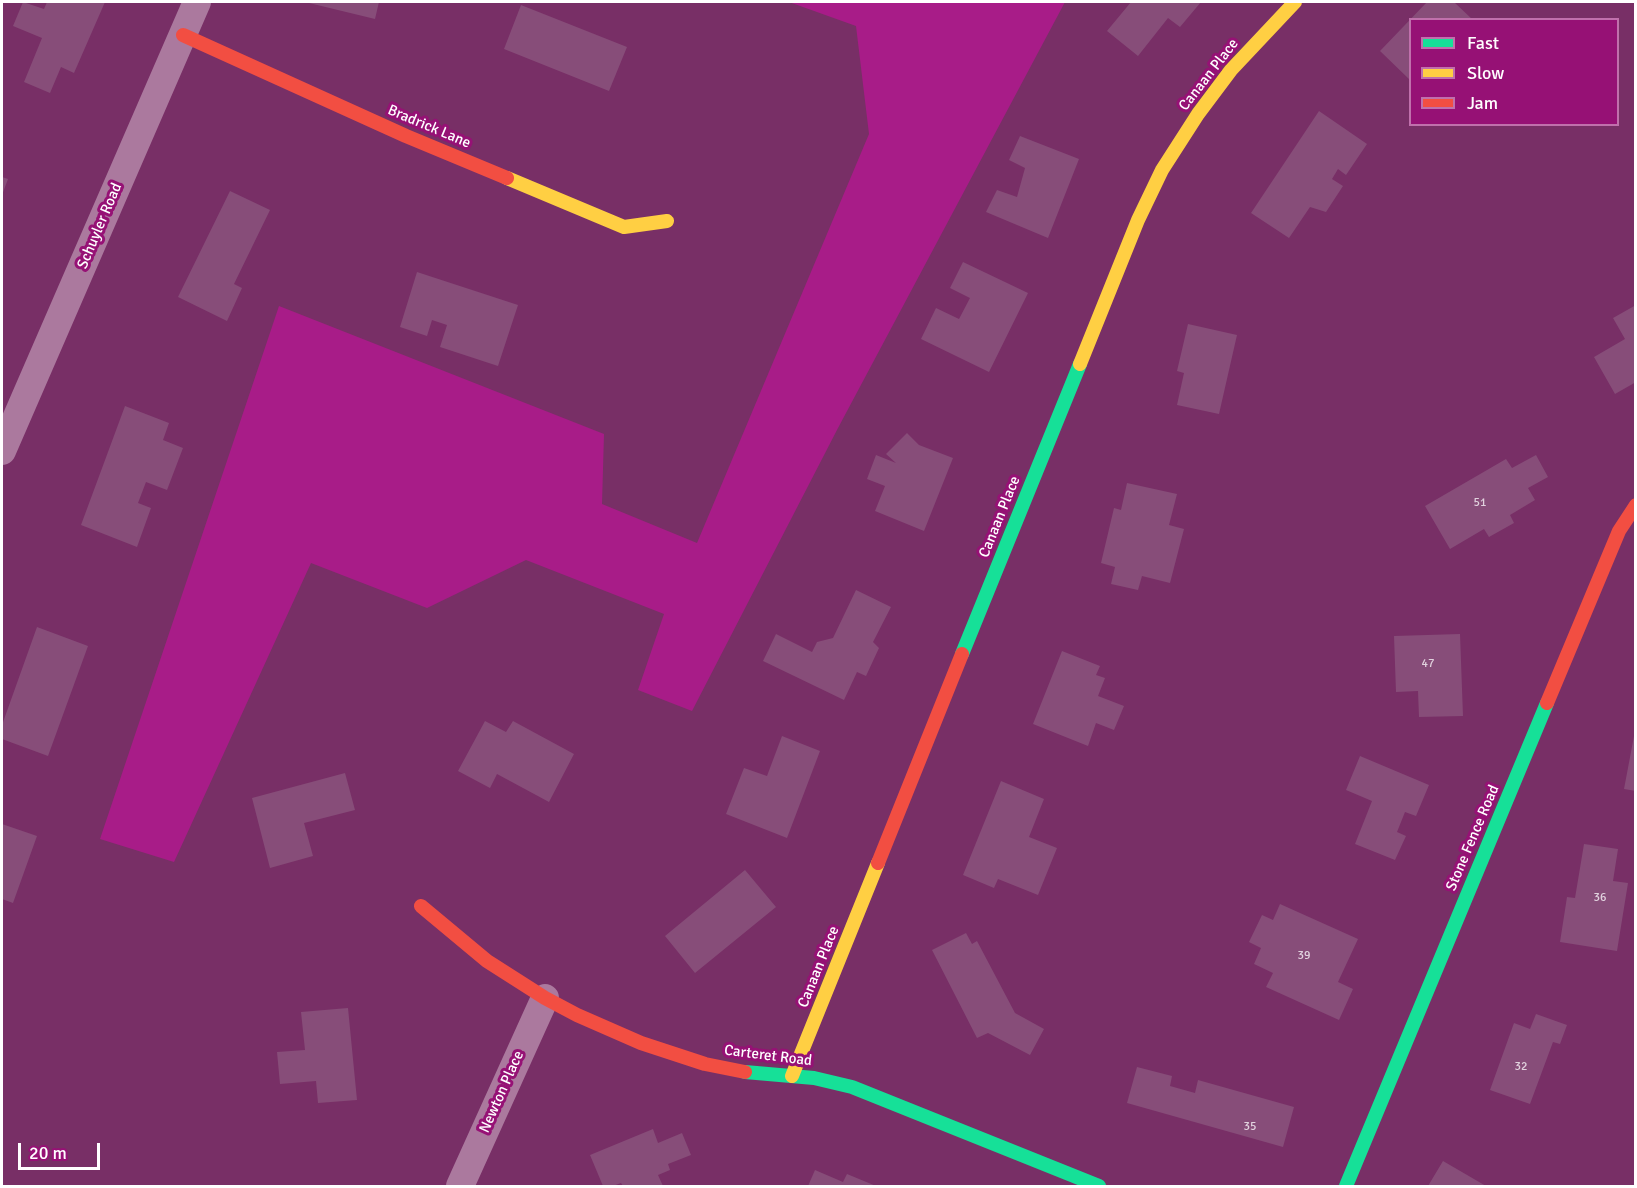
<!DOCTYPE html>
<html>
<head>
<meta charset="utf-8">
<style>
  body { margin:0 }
  #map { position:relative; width:1637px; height:1188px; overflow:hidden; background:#782f66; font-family:Signika,sans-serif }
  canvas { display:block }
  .frame { position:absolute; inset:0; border:3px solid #fff; pointer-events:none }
  .legend { position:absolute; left:1409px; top:18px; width:210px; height:108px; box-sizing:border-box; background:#961175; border:2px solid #c070ac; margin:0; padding:8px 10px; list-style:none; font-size:18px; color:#fff }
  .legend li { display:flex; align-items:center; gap:12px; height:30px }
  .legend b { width:30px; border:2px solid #c070ac }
  .scale { position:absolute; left:18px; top:1143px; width:82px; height:27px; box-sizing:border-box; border:3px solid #fff; border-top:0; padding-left:8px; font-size:18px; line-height:21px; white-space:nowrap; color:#fff; -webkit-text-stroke:4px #961175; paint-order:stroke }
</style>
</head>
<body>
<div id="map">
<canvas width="1637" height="1188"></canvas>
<div class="frame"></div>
<ul class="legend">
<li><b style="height:8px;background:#16e098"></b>Fast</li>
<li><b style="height:8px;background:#ffcf43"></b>Slow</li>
<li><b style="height:8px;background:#f24e42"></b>Jam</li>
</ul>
<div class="scale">20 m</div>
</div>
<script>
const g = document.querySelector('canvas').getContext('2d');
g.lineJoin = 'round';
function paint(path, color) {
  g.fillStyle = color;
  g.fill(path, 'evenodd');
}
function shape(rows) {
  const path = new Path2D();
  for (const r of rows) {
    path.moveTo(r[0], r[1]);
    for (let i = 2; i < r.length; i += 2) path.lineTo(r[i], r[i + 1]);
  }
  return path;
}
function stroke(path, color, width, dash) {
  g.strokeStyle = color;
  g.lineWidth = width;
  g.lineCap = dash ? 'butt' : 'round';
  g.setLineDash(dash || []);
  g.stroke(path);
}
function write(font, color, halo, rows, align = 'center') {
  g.font = font + ' Signika,sans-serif';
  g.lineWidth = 6;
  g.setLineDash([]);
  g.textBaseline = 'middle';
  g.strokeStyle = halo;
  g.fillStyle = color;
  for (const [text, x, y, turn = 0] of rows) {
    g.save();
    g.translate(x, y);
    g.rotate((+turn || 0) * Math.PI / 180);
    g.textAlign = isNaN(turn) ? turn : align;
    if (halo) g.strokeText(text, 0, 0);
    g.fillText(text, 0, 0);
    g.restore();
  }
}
paint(shape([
  [789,2,1065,2,838,428,692,711,638,690,664,614,526,560,427,608,311,563,174,862,100,839,279,306,604,434,602,504,697,543,869,134,856,26]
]), '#a81c88');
paint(shape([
  [23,2,44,9,47,2,105,2,74,73,61,67,50,93,24,82,42,38,13,26],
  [310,2,379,2,375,19,309,3],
  [1131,2,1201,2,1180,27,1168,18,1138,56,1107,31],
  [1427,2,1454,2,1473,20,1410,20,1410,80,1380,51],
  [521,5,627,47,609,91,504,49],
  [1319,111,1367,144,1346,175,1338,169,1332,179,1343,186,1326,212,1310,207,1289,238,1251,213],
  [1020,136,1079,159,1048,238,986,212,997,190,1017,197,1025,168,1009,160],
  [2,177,8,179,2,195],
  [230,191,270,210,234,284,242,288,227,321,178,297],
  [963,262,1028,293,989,372,921,339,936,308,959,319,970,298,950,288],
  [417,272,518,305,498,366,440,347,447,325,432,320,427,336,400,327],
  [1636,305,1636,382,1615,394,1594,357,1625,339,1613,318],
  [1188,324,1237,335,1219,414,1177,405,1184,373,1177,371],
  [125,406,169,423,163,440,183,448,167,490,146,482,138,503,151,508,137,547,81,525],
  [907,433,919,445,953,458,924,531,875,511,885,486,867,479,876,455,896,463,886,454],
  [1536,455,1548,477,1528,488,1535,500,1510,515,1514,523,1489,537,1484,529,1450,549,1425,506,1506,459,1512,468],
  [1127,483,1177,494,1169,525,1184,529,1170,583,1142,576,1138,590,1111,584,1115,567,1101,563,1114,508,1121,510],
  [856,590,891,607,873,642,879,648,866,676,857,672,844,700,763,661,776,634,812,652,817,642,833,638],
  [37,627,88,646,48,756,2,739,2,725],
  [1460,634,1463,716,1419,717,1418,691,1396,692,1394,636],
  [1062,651,1100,666,1096,675,1105,678,1098,696,1124,706,1114,730,1096,723,1088,746,1033,724],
  [485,721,506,732,513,721,574,754,549,802,497,774,490,788,458,771],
  [782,736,820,751,787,838,726,814,744,768,767,776],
  [1634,736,1636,736,1636,791,1624,789],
  [1360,756,1429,785,1416,816,1405,812,1397,832,1406,836,1395,860,1355,844,1372,801,1346,790],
  [345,773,355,810,304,823,313,856,270,868,252,798],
  [1001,781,1044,799,1029,837,1057,848,1038,895,998,879,994,888,963,875],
  [2,824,37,836,13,903,2,899],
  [1584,844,1618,849,1613,881,1628,883,1617,951,1560,942,1567,897,1575,898],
  [745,870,776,907,695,973,665,936],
  [1280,904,1358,939,1338,982,1353,989,1339,1020,1266,987,1273,973,1254,964,1261,948,1249,942,1262,915,1273,920],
  [966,933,972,944,977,941,1015,1013,1044,1029,1030,1055,988,1033,977,1038,932,950],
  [348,1008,357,1100,318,1103,316,1081,280,1084,277,1052,305,1050,301,1012],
  [1536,1014,1567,1025,1560,1044,1553,1042,1530,1104,1490,1090,1514,1023,1530,1029],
  [1137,1067,1172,1076,1170,1086,1195,1093,1198,1080,1294,1107,1283,1147,1127,1103],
  [653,1129,658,1143,682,1133,691,1155,668,1164,670,1170,658,1175,663,1186,623,1186,621,1183,613,1186,603,1186,590,1155],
  [1443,1161,1486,1186,1428,1186],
  [815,1170,843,1182,847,1174,876,1186,808,1186]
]), '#874d79');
stroke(shape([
  [2,451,197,2],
  [460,1186,545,998]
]), '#ab799e', 28);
stroke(shape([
  [962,654,1080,364],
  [745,1072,814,1078,852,1087,1099,1186],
  [1346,1186,1547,703]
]), '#16e098', 14);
stroke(shape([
  [507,178,624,227,667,221],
  [1080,364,1138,220,1162,170,1198,114,1231,70,1295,2],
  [792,1076,878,863]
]), '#ffcf43', 14);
stroke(shape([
  [183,35,406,136,507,178],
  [1547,703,1619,531,1636,505],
  [878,863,962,654],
  [421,906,487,961,545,998,577,1015,641,1043,705,1064,745,1072]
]), '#f24e42', 14);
write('12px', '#e1d2de', null, [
  ["51",1480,503],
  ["47",1428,664],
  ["36",1600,898],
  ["39",1304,956],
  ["32",1521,1067],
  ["35",1250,1127]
]);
write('15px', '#fff', '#961175', [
  ["Canaan Place",1209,75,-52],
  ["Bradrick Lane",429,127,23],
  ["Schuyler Road",100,226,-67],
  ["Canaan Place",1000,517,-68],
  ["Stone Fence Road",1473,838,-67],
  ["Canaan Place",819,967,-68],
  ["Carteret Road",768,1056,7],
  ["Newton Place",502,1092,-66]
]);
</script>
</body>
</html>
